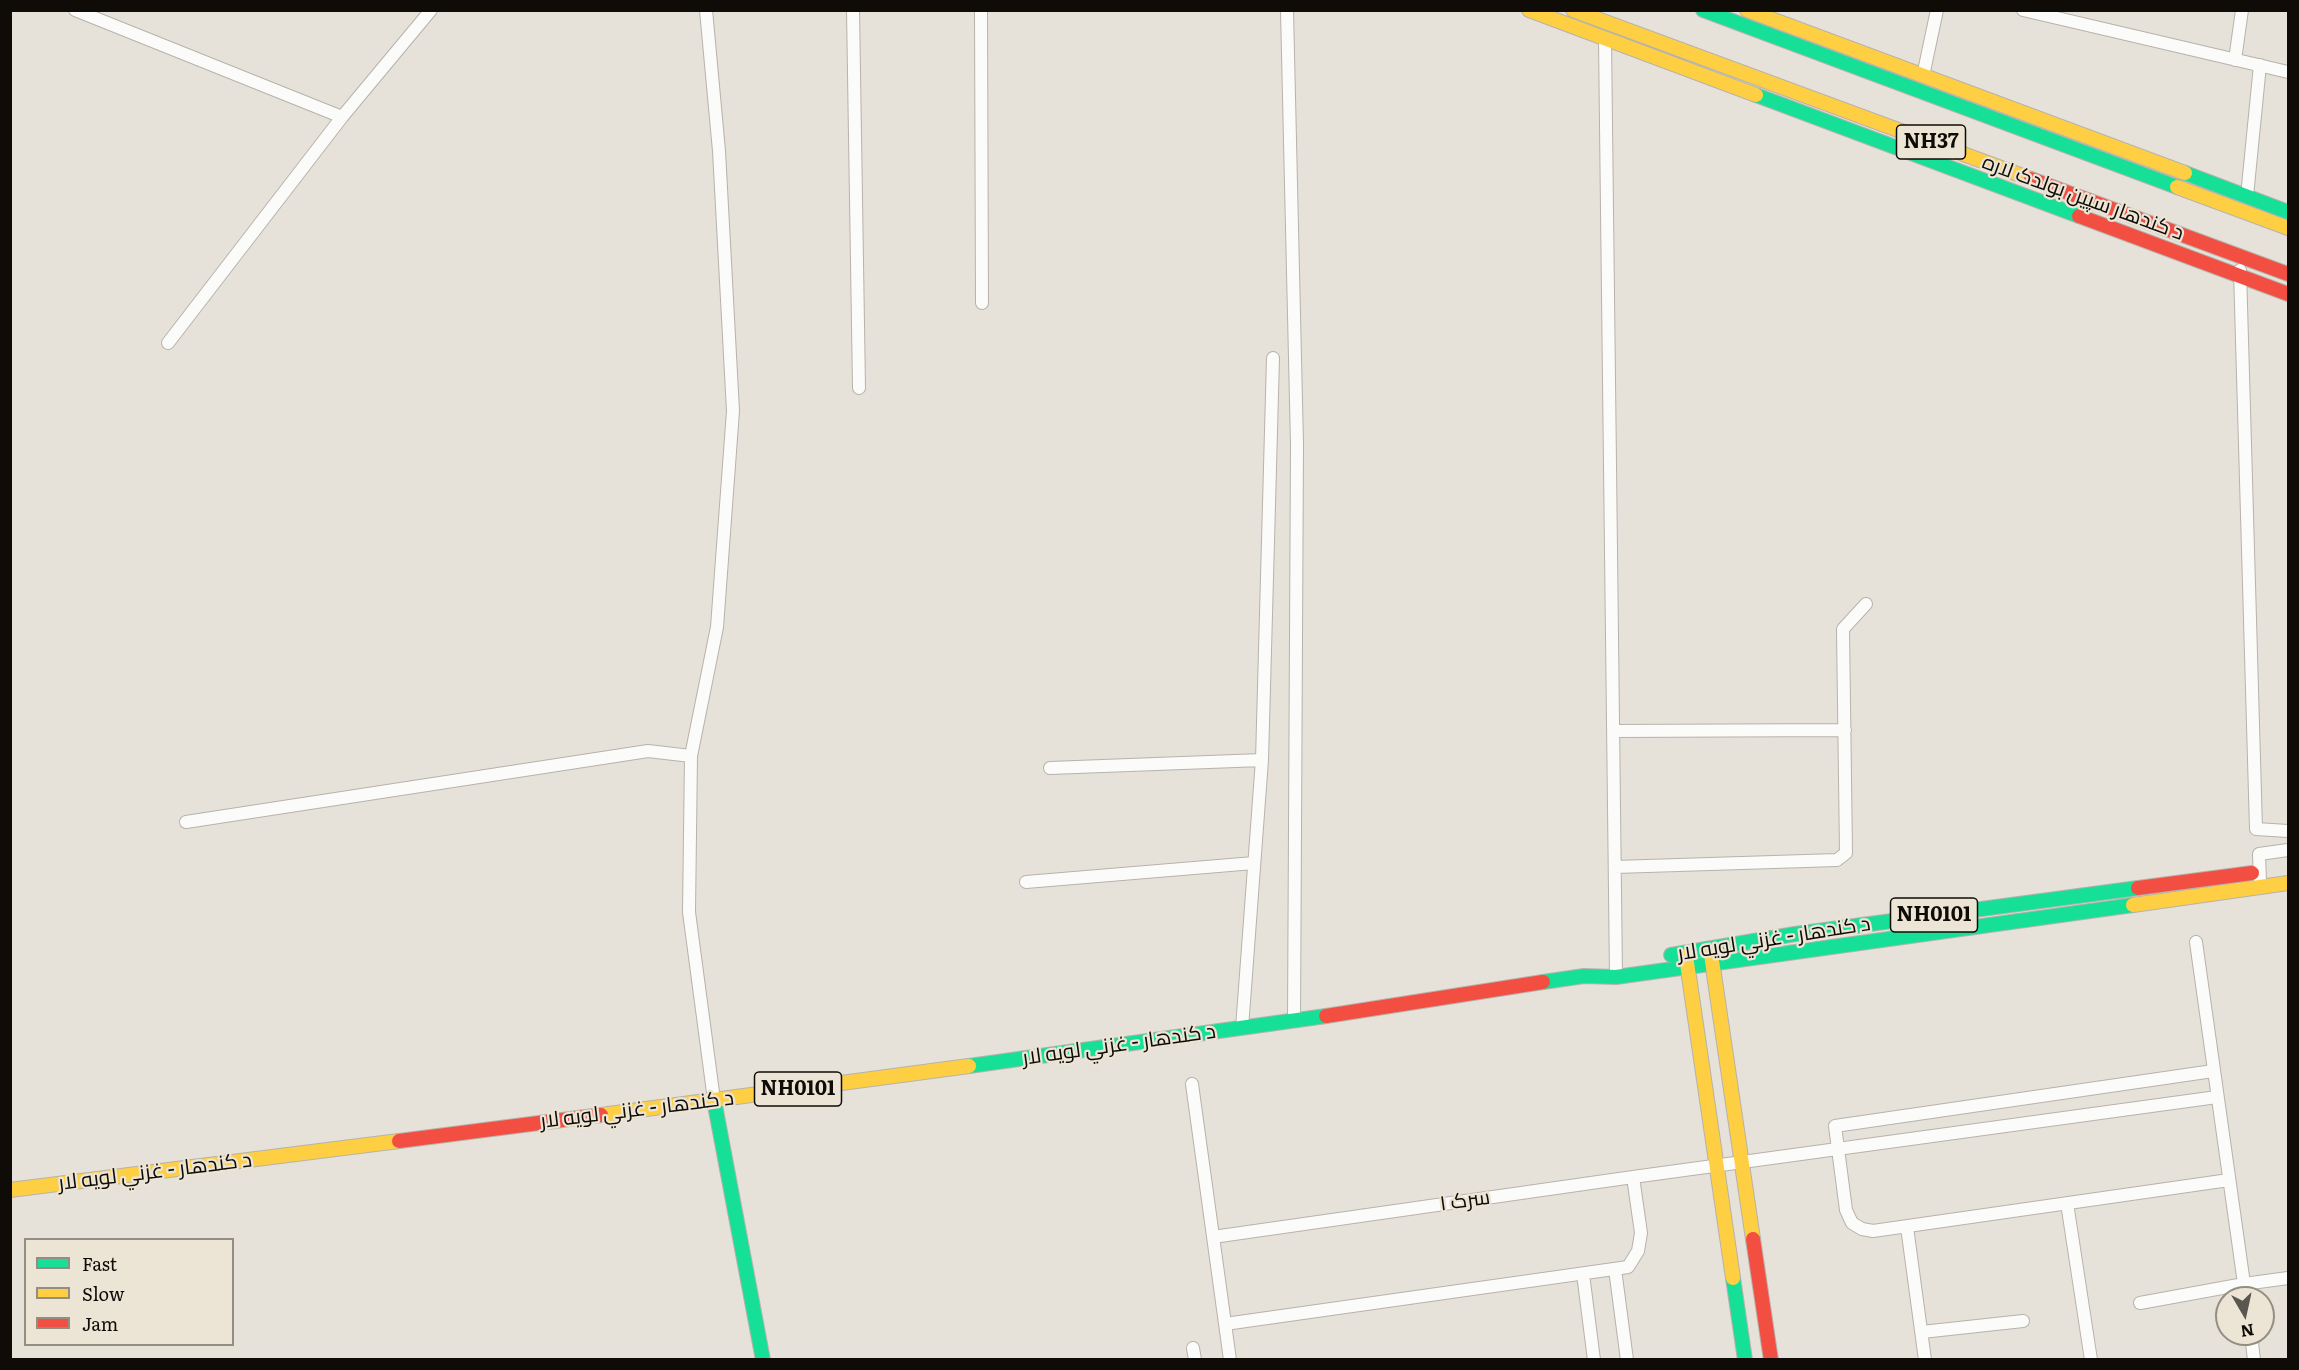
<!DOCTYPE html>
<html>
<head>
<meta charset="utf-8">
<style>
  body { margin:0 }
  #map { position:relative; width:2299px; height:1370px; overflow:hidden; background:#e6e2da; font-family:Literata,serif }
  canvas { display:block }
  .frame { position:absolute; inset:0; border:12px solid #0f0c07; pointer-events:none }
  .legend { position:absolute; left:24px; top:1238px; width:210px; height:108px; box-sizing:border-box; background:#ece4d4; border:2px solid #948e82; margin:0; padding:8px 10px; list-style:none; font-size:18px; color:#0f0c07 }
  .legend li { display:flex; align-items:center; gap:12px; height:30px }
  .legend b { width:30px; border:2px solid #948e82 }
  .north { position:absolute; left:2215px; top:1286px; width:60px; height:60px; box-sizing:border-box; background:#ece4d4; border:2px solid #948e82; border-radius:50%; rotate:171deg; font-size:16px; font-weight:700; line-height:24px; text-align:center; color:#0f0c07 }
  .north::after { content:''; display:block; margin:auto; width:21px; height:27px; background:#5a5751; clip-path:polygon(50% 0,100% 100%,50% 72%,0 100%) }
</style>
</head>
<body>
<div id="map">
<canvas width="2299" height="1370"></canvas>
<div class="frame"></div>
<ul class="legend">
<li><b style="height:8px;background:#16e098"></b>Fast</li>
<li><b style="height:8px;background:#ffcf43"></b>Slow</li>
<li><b style="height:8px;background:#f24e42"></b>Jam</li>
</ul>
<div class="north">N</div>
</div>
<script>
const g = document.querySelector('canvas').getContext('2d');
g.lineJoin = 'round';
function shape(rows) {
  const path = new Path2D();
  for (const r of rows) {
    path.moveTo(r[0], r[1]);
    for (let i = 2; i < r.length; i += 2) path.lineTo(r[i], r[i + 1]);
  }
  return path;
}
function stroke(path, color, width, dash) {
  g.strokeStyle = color;
  g.lineWidth = width;
  g.lineCap = dash ? 'butt' : 'round';
  g.setLineDash(dash || []);
  g.stroke(path);
}
function write(font, color, halo, rows, align = 'center') {
  g.font = font + ' Literata,Cairo,serif';
  g.lineWidth = 4.5;
  g.setLineDash([]);
  g.textBaseline = 'middle';
  g.strokeStyle = halo;
  g.fillStyle = color;
  for (const [text, x, y, turn = 0] of rows) {
    g.save();
    g.translate(x, y);
    g.rotate((+turn || 0) * Math.PI / 180);
    g.textAlign = isNaN(turn) ? turn : align;
    if (halo) g.strokeText(text, 0, 0);
    g.fillText(text, 0, 0);
    g.restore();
  }
}
const street = shape([
  [75,10,342,117],
  [706,10,719,151,733,411,717,627,691,756,689,912,714,1100],
  [853,10,859,388],
  [981,10,982,303],
  [1287,10,1297,445,1294,1021],
  [2023,10,2288,72],
  [1605,39,1616,977],
  [2235,60,2242,10],
  [1923,76,1937,10],
  [2247,196,2260,65],
  [2240,270,2256,829,2288,831],
  [168,343,342,117,431,10],
  [1614,731,1845,730],
  [1050,768,1262,760],
  [186,822,648,751,691,756],
  [1615,867,1837,860,1846,853,1843,629,1866,604],
  [2260,881,2259,854,2288,850],
  [1026,882,1254,863],
  [2196,942,2246,1298],
  [1242,1028,1262,760,1273,358],
  [2213,1071,1835,1126,1846,1210,1852,1223,1862,1229,1873,1231,2229,1180],
  [1192,1084,1230,1360],
  [2067,1203,2091,1360],
  [1907,1227,1925,1360],
  [1213,1237,1633,1177,2217,1097],
  [1615,1269,1627,1360],
  [1583,1274,1594,1360],
  [2140,1303,2244,1284,2288,1278],
  [1225,1324,1628,1267,1638,1251,1641,1233,1633,1177],
  [1922,1332,2023,1321],
  [2251,1334,2254,1360],
  [1193,1348,1195,1360]
]);
const fast = shape([
  [1703,10,2177,187],
  [1756,95,2079,216],
  [2185,173,2288,212],
  [1671,955,1795,934,2138,888],
  [1543,982,1584,976,1616,977,2133,905],
  [969,1066,1326,1016],
  [714,1100,763,1360],
  [1733,1278,1745,1360]
]);
const slow = shape([
  [1529,10,1756,95],
  [1573,10,2031,179],
  [1747,10,2185,173],
  [2177,187,2288,228],
  [2133,905,2288,883],
  [1711,954,1753,1239],
  [1686,956,1733,1278],
  [601,1115,969,1066],
  [10,1190,399,1141]
]);
const jam = shape([
  [2031,179,2288,274],
  [2079,216,2288,294],
  [2138,888,2252,873],
  [1326,1016,1543,982],
  [399,1141,601,1115],
  [1753,1239,1771,1360]
]);
stroke(street, '#b6b3ac', 14);
stroke(fast, '#b6b3ac', 16);
stroke(slow, '#b6b3ac', 16);
stroke(jam, '#b6b3ac', 16);
stroke(street, '#fbfbf9', 12);
stroke(fast, '#16e098', 14);
stroke(slow, '#ffcf43', 14);
stroke(jam, '#f24e42', 14);
for (const [x, y, w] of [
  [1931,142,69],
  [1934,915,87],
  [798,1089,87]
]) {
  const box = new Path2D();
  box.roundRect(x - w / 2, y - 17, w, 34, 4.5);
  g.fillStyle = '#ece4d4';
  g.fill(box);
  stroke(box, '#0f0c07', 1.5);
}
write('bold 20px', '#0f0c07', null, [
  ["NH37",1931,142],
  ["NH0101",1934,915],
  ["NH0101",798,1089]
]);
write('21px', '#0f0c07', '#ece4d4', [
  ["د کندهار سپین بولدک لاره",2083,198,20],
  ["د کندهار - غزني لويه لار",1774,939,-9],
  ["د کندهار - غزني لويه لار",1119,1045,-8],
  ["د کندهار - غزني لويه لار",637,1110,-7],
  ["د کندهار - غزني لويه لار",155,1172,-7],
  ["سرک ۱",1465,1201,-8]
]);
</script>
</body>
</html>
